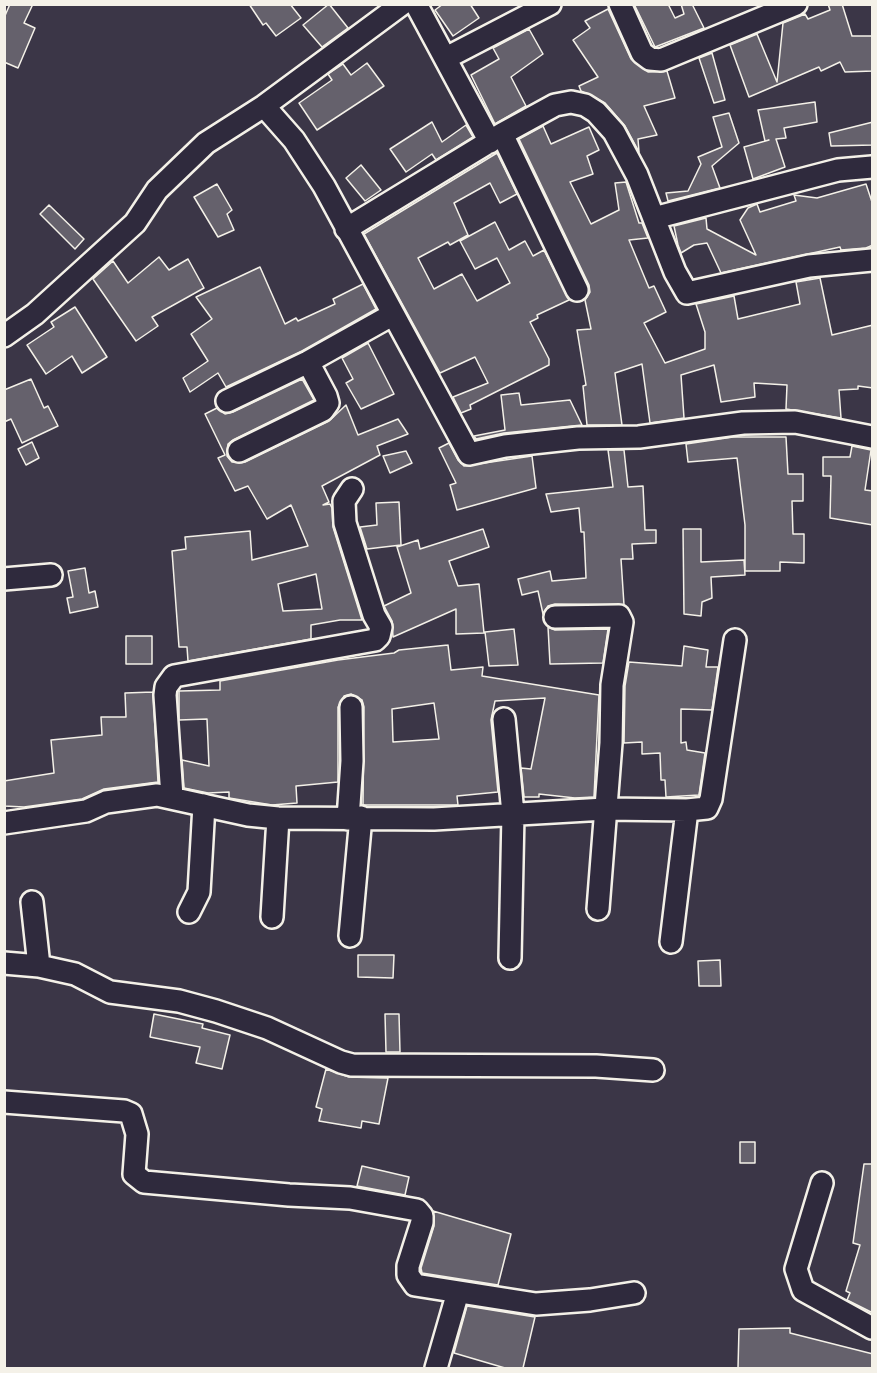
<!DOCTYPE html>
<html>
<head>
<meta charset="utf-8">
<style>
  body { margin:0 }
  #map { position:relative; width:877px; height:1373px; overflow:hidden; background:#3b3647; font-family:"Patrick Hand",sans-serif }
  canvas { display:block }
  .frame { position:absolute; inset:0; border:6px solid #f4f1e8; pointer-events:none }
</style>
</head>
<body>
<div id="map">
<canvas width="877" height="1373"></canvas>
<div class="frame"></div>
</div>
<script>
const g = document.querySelector('canvas').getContext('2d');
g.lineJoin = 'round';
function paint(path, color) {
  g.fillStyle = color;
  g.fill(path, 'evenodd');
}
function shape(rows) {
  const path = new Path2D();
  for (const r of rows) {
    path.moveTo(r[0], r[1]);
    for (let i = 2; i < r.length; i += 2) path.lineTo(r[i], r[i + 1]);
  }
  return path;
}
function stroke(path, color, width, dash) {
  g.strokeStyle = color;
  g.lineWidth = width;
  g.lineCap = dash ? 'butt' : 'round';
  g.setLineDash(dash || []);
  g.stroke(path);
}
const building = shape([
  [10,4,33,4,24,23,35,28,18,68,4,62,4,18,10,4],
  [249,4,290,4,301,18,276,36,266,23,263,25,249,4],
  [329,4,348,28,322,47,303,25,329,4],
  [443,4,470,4,479,18,453,36,435,10,443,4],
  [634,4,668,4,675,18,684,14,681,4,692,4,704,28,655,47,634,4],
  [828,4,842,4,852,36,873,36,873,71,845,72,840,62,821,71,819,67,749,97,730,45,757,34,777,82,783,23,805,14,808,19,830,10,828,4],
  [608,9,631,59,648,72,667,71,675,98,644,106,657,135,638,139,639,152,625,126,605,103,581,91,579,86,598,77,573,40,590,28,585,21,608,9],
  [529,29,543,54,511,77,526,106,495,124,471,75,499,59,493,48,529,29],
  [712,53,725,100,714,103,699,58,712,53],
  [367,63,384,86,317,130,299,103,332,80,328,74,343,64,351,75,367,63],
  [815,102,817,122,784,128,786,138,776,139,785,167,753,179,744,147,769,140,765,141,758,110,815,102],
  [729,113,739,143,712,166,720,188,668,201,666,193,688,191,701,164,698,157,722,147,713,117,729,113],
  [432,122,442,142,466,125,473,137,436,160,432,154,406,172,390,149,432,122],
  [873,122,873,145,831,146,829,133,873,122],
  [543,126,551,144,589,127,599,150,587,156,593,174,570,182,591,224,619,210,615,183,626,182,639,223,642,223,648,238,629,240,649,288,654,286,666,312,644,323,665,363,705,349,705,332,696,304,734,296,738,319,800,304,796,282,820,278,832,335,873,325,873,388,858,386,858,389,839,390,841,418,786,409,787,385,754,383,755,397,721,402,714,365,681,375,684,418,650,423,642,364,615,373,622,425,587,425,583,386,586,385,577,330,591,329,585,300,590,292,589,285,519,139,543,126],
  [497,153,517,194,500,203,490,183,454,203,468,235,450,245,448,242,418,258,434,289,462,274,477,301,510,283,497,258,475,269,460,241,495,222,509,250,525,241,533,256,544,250,569,300,537,315,538,318,530,322,549,359,549,365,470,405,471,409,461,413,453,397,488,383,475,357,440,373,364,234,497,153],
  [361,165,381,190,365,201,346,178,361,165],
  [217,184,232,210,227,214,234,230,218,237,194,197,217,184],
  [866,184,873,205,873,245,866,248,841,250,840,247,721,273,707,243,694,245,681,253,678,245,674,226,706,218,707,229,756,255,740,220,748,208,757,204,760,212,796,201,794,195,817,198,866,184],
  [49,205,84,239,75,249,40,214,49,205],
  [159,257,169,270,188,259,204,288,152,317,158,326,136,341,93,279,113,261,128,283,159,257],
  [260,267,285,324,296,318,298,321,335,304,333,299,363,284,376,309,302,351,226,387,218,373,190,392,183,378,208,361,191,334,212,319,196,297,260,267],
  [75,307,107,357,82,373,72,356,46,374,27,345,54,327,51,322,75,307],
  [368,343,394,394,361,409,346,383,353,379,342,358,368,343],
  [31,379,44,408,48,406,58,426,22,443,11,419,4,422,4,390,31,379],
  [302,379,314,400,233,440,228,444,227,456,232,462,245,462,329,421,346,405,358,435,398,419,408,434,377,446,380,455,322,486,329,502,323,505,330,504,332,508,333,527,362,620,340,620,311,625,311,639,188,661,187,647,179,647,172,551,186,549,185,537,250,531,252,560,308,546,291,505,267,519,248,486,235,491,218,458,225,455,205,414,217,408,225,414,233,412,302,379],
  [316,574,322,609,283,611,278,584,316,574],
  [519,393,521,405,570,400,582,425,504,433,476,439,474,436,505,430,501,395,519,393],
  [733,437,786,437,788,474,803,474,803,501,792,501,793,534,804,534,804,563,780,562,780,571,745,571,745,525,737,458,688,462,686,444,733,437],
  [32,442,39,458,26,465,18,449,32,442],
  [449,443,458,460,464,466,532,456,536,488,457,510,450,485,456,483,439,448,449,443],
  [852,446,871,450,865,490,873,491,873,525,830,518,831,476,823,476,823,457,850,457,852,446],
  [608,450,624,450,628,487,643,486,645,530,656,530,656,543,632,544,633,559,621,559,624,605,555,604,548,606,543,614,538,591,522,595,518,579,550,571,552,581,586,578,584,532,581,532,579,508,551,512,546,494,613,487,608,450],
  [406,451,412,463,390,473,383,456,406,451],
  [399,502,401,545,367,549,360,527,377,525,376,503,399,502],
  [483,529,489,547,449,561,458,586,479,584,484,633,456,634,456,609,393,637,392,621,384,606,411,593,397,547,418,540,420,549,483,529],
  [683,529,701,529,701,562,744,560,745,575,711,577,712,598,702,602,701,616,684,614,683,529],
  [85,568,89,593,95,591,98,607,70,613,67,598,73,597,68,571,85,568],
  [548,627,555,630,608,629,603,663,550,664,548,627],
  [514,629,518,665,489,666,485,632,514,629],
  [126,636,152,636,152,664,126,664,126,636],
  [448,645,451,670,483,667,482,676,599,695,594,797,575,798,539,794,539,797,524,797,521,768,531,769,545,698,495,701,491,720,498,792,457,796,458,805,363,805,364,707,362,700,351,694,344,696,338,707,338,782,296,786,297,803,272,805,229,798,229,792,208,793,184,788,182,760,209,766,207,719,179,720,179,691,220,690,220,681,338,660,394,653,399,650,448,645],
  [434,703,439,739,393,742,392,709,434,703],
  [684,646,708,650,706,667,718,667,712,710,681,709,681,743,686,742,687,750,705,753,699,795,666,797,665,780,661,780,660,753,642,754,642,742,624,743,625,686,629,662,682,666,684,646],
  [153,692,158,782,104,789,82,799,24,807,4,806,4,781,54,773,51,740,102,735,101,717,126,717,125,693,153,692],
  [358,955,394,955,393,978,358,977,358,955],
  [720,960,721,986,699,986,698,961,720,960],
  [154,1014,203,1024,202,1028,230,1035,222,1069,196,1063,200,1047,150,1037,154,1014],
  [385,1014,399,1014,400,1052,386,1052,385,1014],
  [326,1069,349,1077,388,1078,379,1124,362,1121,361,1128,319,1121,322,1109,316,1107,326,1069],
  [740,1142,755,1142,755,1163,740,1163,740,1142],
  [864,1164,873,1164,873,1313,847,1300,850,1293,846,1291,860,1245,853,1243,864,1164],
  [362,1166,409,1177,405,1195,357,1186,362,1166],
  [433,1211,511,1234,498,1285,422,1273,421,1268,434,1226,433,1211],
  [467,1306,535,1317,523,1368,505,1368,454,1353,467,1306],
  [790,1328,790,1333,873,1354,873,1368,738,1368,739,1329,790,1328]
]);
paint(building, '#65616c');
stroke(building, '#f4f1e8', 1.5);
const minor = shape([
  [416,4,490,142],
  [620,4,642,53,650,59,661,60,796,4],
  [446,58,550,4],
  [264,106,294,140,324,186,469,454,505,446,578,438,639,437,743,423,795,422,872,437],
  [502,134,577,290],
  [654,218,838,170,872,167],
  [346,229,502,134,555,105,571,102,585,105,596,112,614,132,637,175,675,272,687,293,809,266,872,260],
  [4,336,35,314,135,223,157,190,206,143,264,106,402,4],
  [227,401,308,362,392,315],
  [239,451,323,410,328,403,326,396,308,362],
  [4,579,51,575],
  [555,617,619,616,622,622,612,685,611,743,598,909],
  [504,719,513,814,510,958],
  [172,797,165,695,166,687,174,676,375,640,379,636,381,627,374,615,345,523,344,501,352,489],
  [348,819,352,761,351,707],
  [4,823,86,811,106,802,157,795,248,815,278,818,434,819,605,809,687,810,707,808,711,799,735,640],
  [32,902,39,966],
  [189,912,199,892,204,805],
  [272,917,278,818],
  [350,936,361,817],
  [671,942,687,810],
  [4,963,39,966,75,974,110,992,179,1001,216,1011,267,1028,341,1062,352,1065,596,1066,653,1070],
  [4,1102,124,1111,131,1114,137,1134,134,1174,144,1182,289,1195,350,1198,417,1210,422,1216,422,1222,408,1266,408,1275,415,1285,536,1304,590,1300,634,1293],
  [822,1183,796,1269,803,1290,872,1328],
  [436,1368,458,1292]
]);
stroke(minor, '#f4f1e8', 26);
stroke(minor, '#2f2a3d', 21);
</script>
</body>
</html>
